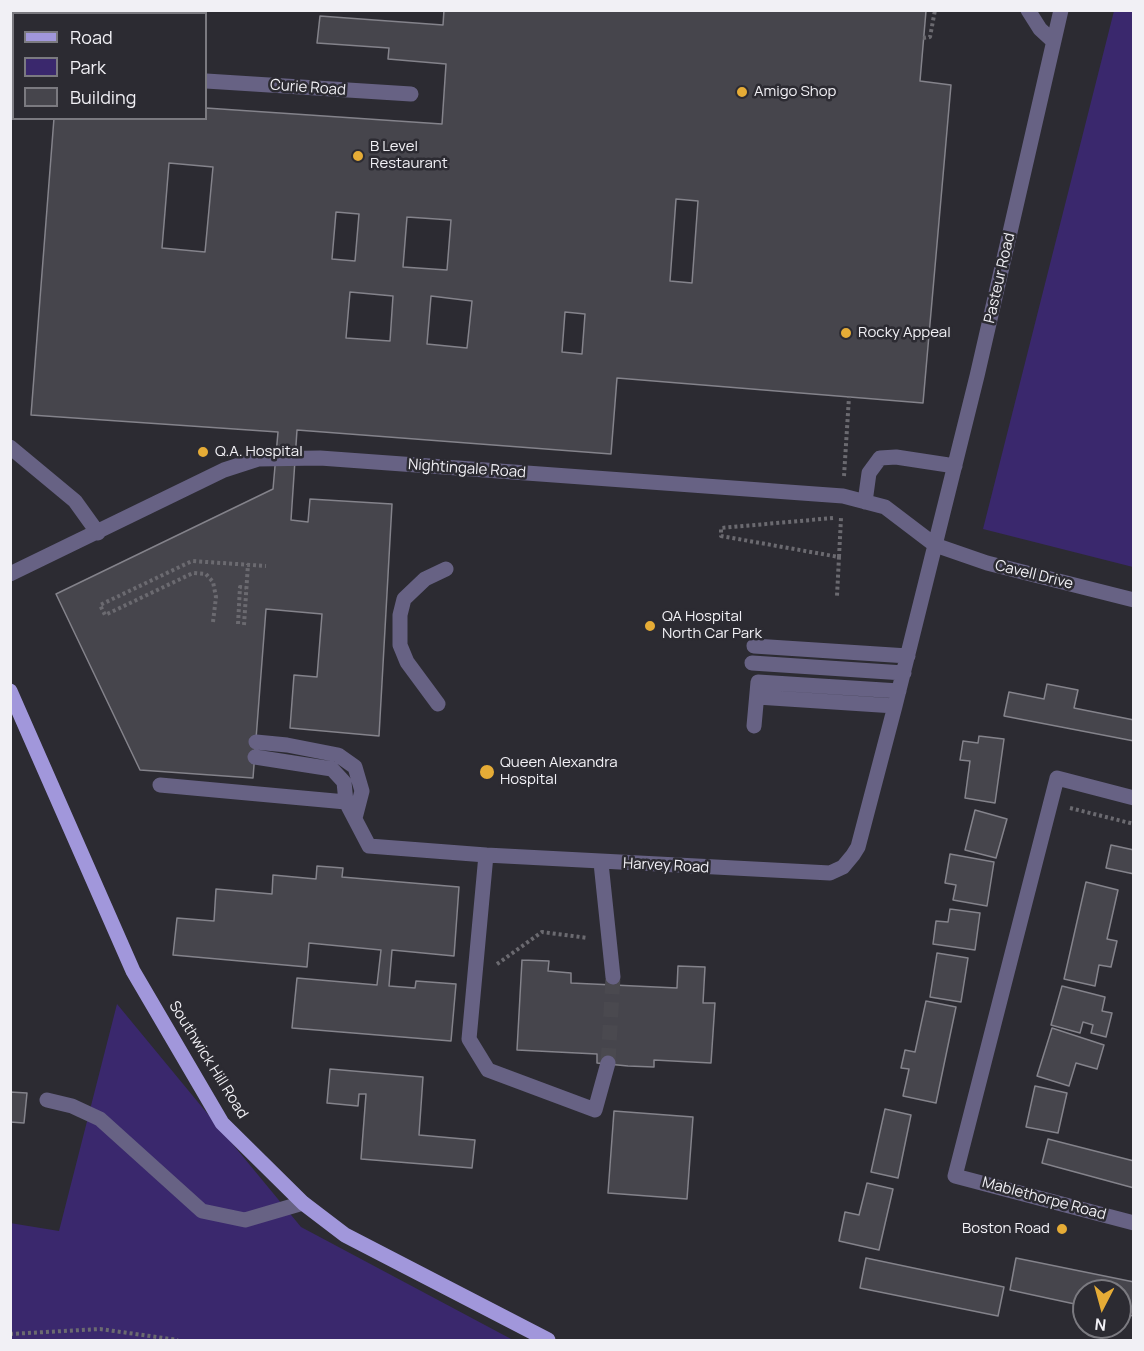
<!DOCTYPE html>
<html>
<head>
<meta charset="utf-8">
<style>
  body { margin:0 }
  #map { position:relative; width:1144px; height:1351px; overflow:hidden; background:#2c2b32; font-family:Manrope,sans-serif }
  canvas { display:block }
  .frame { position:absolute; inset:0; border:12px solid #f1f0f5; pointer-events:none }
  .legend { position:absolute; left:12px; top:12px; width:195px; height:108px; box-sizing:border-box; background:#2c2b32; border:2px solid #7b7a80; margin:0; padding:8px 10px; list-style:none; font-size:18px; color:#f1f0f5 }
  .legend li { display:flex; align-items:center; gap:12px; height:30px }
  .legend b { width:30px; border:2px solid #7b7a80 }
  .north { position:absolute; left:1072px; top:1279px; width:60px; height:60px; box-sizing:border-box; background:#2c2b32; border:2px solid #7b7a80; border-radius:50%; rotate:186deg; font-size:16px; font-weight:700; line-height:24px; text-align:center; color:#f1f0f5 }
  .north::after { content:''; display:block; margin:auto; width:21px; height:27px; background:#e6ac36; clip-path:polygon(50% 0,100% 100%,50% 72%,0 100%) }
</style>
</head>
<body>
<div id="map">
<canvas width="1144" height="1351"></canvas>
<div class="frame"></div>
<ul class="legend">
<li><b style="height:8px;background:#a197db"></b>Road</li>
<li><b style="height:16px;background:#3a286d"></b>Park</li>
<li><b style="height:16px;background:#46454c"></b>Building</li>
</ul>
<div class="north">N</div>
</div>
<script>
const g = document.querySelector('canvas').getContext('2d');
g.lineJoin = 'round';
function paint(path, color) {
  g.fillStyle = color;
  g.fill(path, 'evenodd');
}
function shape(rows) {
  const path = new Path2D();
  for (const r of rows) {
    path.moveTo(r[0], r[1]);
    for (let i = 2; i < r.length; i += 2) path.lineTo(r[i], r[i + 1]);
  }
  return path;
}
function stroke(path, color, width, dash) {
  g.strokeStyle = color;
  g.lineWidth = width;
  g.lineCap = dash ? 'butt' : 'round';
  g.setLineDash(dash || []);
  g.stroke(path);
}
function write(font, color, halo, rows, align = 'center') {
  g.font = font + ' Manrope,sans-serif';
  g.lineWidth = 5;
  g.setLineDash([]);
  g.textBaseline = 'middle';
  g.strokeStyle = halo;
  g.fillStyle = color;
  for (const [text, x, y, turn = 0] of rows) {
    g.save();
    g.translate(x, y);
    g.rotate((+turn || 0) * Math.PI / 180);
    g.textAlign = isNaN(turn) ? turn : align;
    if (halo) g.strokeText(text, 0, 0);
    g.fillText(text, 0, 0);
    g.restore();
  }
}
paint(shape([
  [1114,11,1134,11,1133,567,983,529],
  [117,1004,301,1227,513,1340,11,1340,10,1223,59,1231]
]), '#3a286d');
const building = shape([
  [444,10,926,11,920,81,951,85,923,403,617,378,611,454,297,430,291,520,308,522,310,499,392,504,379,736,290,728,294,675,317,677,322,614,266,609,253,778,140,770,56,594,273,489,278,432,31,415,54,118,206,118,206,108,442,124,446,64,388,59,389,48,317,43,320,16,443,25,444,10],
  [169,163,213,167,205,252,162,248,169,163],
  [676,199,698,201,692,283,670,281,676,199],
  [336,212,359,214,355,261,332,259,336,212],
  [407,217,451,220,447,270,403,267,407,217],
  [350,292,393,296,390,341,346,338,350,292],
  [431,296,472,301,467,348,427,344,431,296],
  [565,312,585,314,582,354,562,352,565,312],
  [1047,684,1078,690,1074,708,1134,720,1134,741,1004,716,1009,692,1044,699,1047,684],
  [979,736,1004,739,995,803,965,798,970,761,960,760,963,741,978,743,979,736],
  [975,810,1007,819,996,858,965,850,975,810],
  [1111,845,1134,850,1134,874,1106,868,1111,845],
  [950,854,994,862,987,906,953,900,956,885,945,883,950,854],
  [317,866,343,868,342,877,459,887,454,956,392,950,389,986,415,988,416,981,456,984,451,1041,292,1028,297,978,377,985,381,950,309,943,307,967,173,955,177,918,214,921,216,889,272,894,273,875,316,879,317,866],
  [1086,882,1118,890,1107,939,1117,941,1111,967,1099,965,1095,986,1064,979,1086,882],
  [950,909,980,913,975,950,933,944,936,921,948,922,950,909],
  [937,953,968,958,961,1002,930,997,937,953],
  [522,960,549,961,548,971,571,973,571,983,677,988,678,966,705,967,703,1003,715,1003,711,1063,654,1060,654,1067,628,1066,597,1063,597,1054,517,1050,522,960],
  [1062,986,1105,997,1102,1011,1112,1013,1106,1037,1091,1033,1093,1025,1083,1022,1080,1033,1051,1025,1062,986],
  [926,1001,956,1007,936,1103,903,1096,909,1069,901,1068,905,1050,915,1052,926,1001],
  [1052,1028,1104,1045,1097,1069,1076,1063,1069,1086,1037,1076,1052,1028],
  [330,1069,423,1077,419,1135,475,1140,472,1168,361,1159,366,1094,359,1094,358,1106,327,1103,330,1069],
  [1035,1086,1067,1093,1058,1133,1026,1127,1035,1086],
  [10,1092,27,1093,24,1123,10,1122,10,1092],
  [885,1109,911,1115,898,1178,871,1172,885,1109],
  [614,1111,693,1117,687,1199,608,1193,614,1111],
  [1048,1139,1134,1161,1134,1188,1042,1163,1048,1139],
  [867,1183,893,1189,879,1250,839,1241,845,1212,859,1215,867,1183],
  [866,1258,1004,1287,998,1316,860,1288,866,1258],
  [1016,1258,1134,1282,1134,1316,1120,1314,1120,1291,1084,1291,1084,1306,1010,1290,1016,1258]
]);
paint(building, '#46454c');
stroke(building, '#84838b', 1.5);
stroke(shape([
  [608,1063,613,977]
]), '#4a494f', 15, [15, 8]);
stroke(shape([
  [923,38,930,37,935,10],
  [844,476,849,397],
  [833,518,721,528,721,536,839,557,837,596],
  [839,557,841,518],
  [213,622,216,597,213,582,206,574,193,573,105,615,100,605,192,561,266,566],
  [238,624,240,587,246,588],
  [244,625,248,564],
  [1070,808,1134,824],
  [497,964,542,932,588,938],
  [10,1334,100,1329,178,1340]
]), '#6b6a70', 4, [3, 3]);
stroke(shape([
  [1028,10,1040,29,1053,41],
  [10,69,14,69],
  [206,81,411,94],
  [10,447,75,501,98,533],
  [865,502,869,473,880,458,896,457,955,466],
  [10,574,224,470,258,459,320,458,843,496,885,507,935,545,987,563,1134,600],
  [754,646,908,656],
  [752,663,904,673],
  [757,697,895,706],
  [438,704,407,662,400,645,400,615,404,599,425,579,446,569],
  [754,726,758,682,899,691],
  [256,742,287,745,338,755,355,767,362,791,355,818],
  [255,757,332,769,344,782,346,802],
  [160,785,346,802,369,846,486,855],
  [1134,798,1057,778,955,1176,1134,1223],
  [601,863,613,977],
  [608,1063,595,1110,488,1070,469,1039,486,855,830,873,843,867,853,855,858,847,895,706,977,376,1061,10],
  [47,1100,72,1106,100,1119,202,1211,245,1220,303,1203]
]), '#676284', 15);
stroke(shape([
  [10,691,133,971,222,1123,303,1203,345,1235,548,1340]
]), '#a197db', 15);
for (const [x, y, r, color] of [
  [742,92,6,"#e6ac36"],
  [358,156,6,"#e6ac36"],
  [846,333,6,"#e6ac36"],
  [203,452,6,"#e6ac36"],
  [650,626,6,"#e6ac36"],
  [487,772,8,"#e6ac36"],
  [1062,1229,6,"#e6ac36"]
]) {
  const dot = new Path2D();
  dot.arc(x, y, r, 0, 2 * Math.PI);
  g.fillStyle = color;
  g.fill(dot);
  stroke(dot, '#2c2b32', 2);
}
write('15px', '#f1f0f5', '#2c2b32', [
  ["Curie Road",308,88,4],
  ["Pasteur Road",1000,278,-77],
  ["Nightingale Road",467,469,4],
  ["Cavell Drive",1034,575,14],
  ["Harvey Road",666,866,3],
  ["Southwick Hill Road",208,1060,58],
  ["Mablethorpe Road",1044,1199,15]
]);
write('15px', '#f1f0f5', '#2c2b32', [
  ["Amigo Shop",754,92],
  ["B Level",370,147],
  ["Restaurant",370,164],
  ["Rocky Appeal",858,333],
  ["Q.A. Hospital",215,452],
  ["QA Hospital",662,617],
  ["North Car Park",662,634],
  ["Queen Alexandra",500,763],
  ["Hospital",500,780],
  ["Boston Road",1050,1229,"right"]
], 'left');
</script>
</body>
</html>
